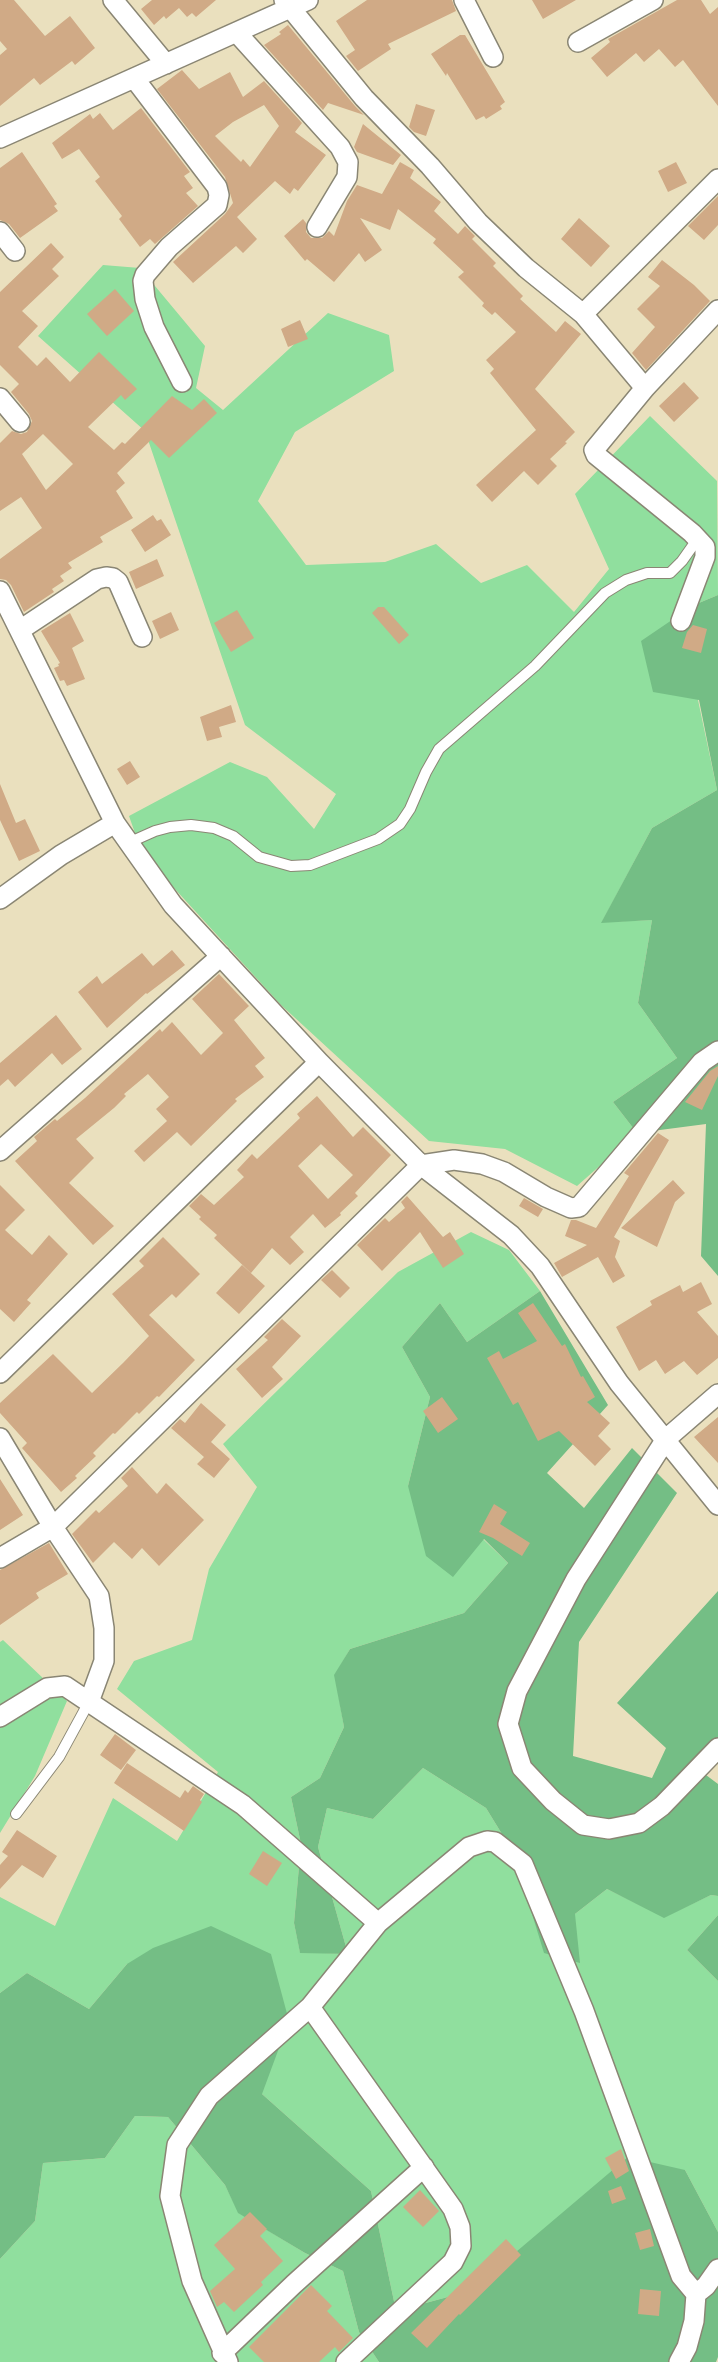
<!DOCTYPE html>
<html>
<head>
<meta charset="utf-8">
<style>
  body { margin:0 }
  canvas { display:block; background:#eae0be }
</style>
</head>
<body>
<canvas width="718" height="2362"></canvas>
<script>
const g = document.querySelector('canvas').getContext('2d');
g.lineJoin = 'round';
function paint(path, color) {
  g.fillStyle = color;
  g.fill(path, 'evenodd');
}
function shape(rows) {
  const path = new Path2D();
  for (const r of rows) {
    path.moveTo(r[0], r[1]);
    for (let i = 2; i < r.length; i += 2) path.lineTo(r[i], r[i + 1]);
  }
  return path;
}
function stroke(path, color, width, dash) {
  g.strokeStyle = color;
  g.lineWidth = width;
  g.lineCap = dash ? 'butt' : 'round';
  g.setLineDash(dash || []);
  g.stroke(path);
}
paint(shape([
  [103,265,140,268,205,346,196,388,223,410,328,313,389,335,394,371,295,432,258,501,306,565,385,562,436,544,481,583,527,565,574,612,609,569,575,494,650,416,717,481,718,595,694,605,698,700,717,790,652,828,602,922,652,920,638,1003,677,1058,613,1102,637,1133,577,1186,505,1149,429,1141,281,1005,142,853,129,816,230,762,267,777,314,829,336,794,245,725,145,431,38,336],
  [471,1232,509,1250,540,1291,467,1342,440,1303,402,1347,430,1397,408,1486,483,1539,508,1563,464,1613,350,1649,335,1675,344,1727,320,1778,291,1797,301,1844,294,1923,300,1952,348,1954,318,1847,327,1808,373,1819,423,1768,486,1808,513,1852,575,1914,607,1889,664,1917,711,1895,718,1896,718,1915,687,1950,718,1981,718,2232,685,2170,470,2291,396,2311,371,2191,262,2094,127,1964,89,2009,27,1973,0,1993,0,1897,55,1926,113,1798,177,1841,218,1772,117,1689,134,1661,192,1640,209,1569,257,1487,223,1444,398,1272],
  [3,1640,67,1701,35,1776,0,1833,0,1642],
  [135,2116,168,2117,225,2185,239,2213,305,2253,343,2271,359,2332,379,2362,0,2362,0,2259,35,2221,43,2163,105,2158]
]), '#90df9e');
paint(shape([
  [718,595,718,1276,701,1256,706,1124,637,1133,613,1102,677,1058,638,1003,652,920,601,923,652,828,717,790,699,700,653,692,641,641,694,605],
  [540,1291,608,1405,547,1473,584,1508,632,1448,677,1493,579,1642,573,1756,652,1778,666,1748,617,1703,718,1591,718,1741,694,1766,718,1784,718,1896,711,1895,664,1918,607,1889,575,1914,580,1963,544,1953,513,1852,486,1808,423,1768,373,1819,327,1808,318,1847,348,1954,300,1953,294,1923,301,1844,291,1797,320,1778,344,1727,334,1675,350,1649,464,1613,508,1563,484,1539,453,1577,426,1556,408,1486,430,1397,402,1347,440,1303,467,1342],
  [718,1915,718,1981,687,1950],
  [211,1926,271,1954,289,2021,262,2094,371,2191,396,2311,470,2291,628,2157,685,2170,718,2232,718,2357,716,2362,379,2362,359,2332,343,2271,305,2253,238,2213,225,2185,168,2117,135,2116,105,2158,43,2163,35,2221,0,2259,0,1993,27,1973,89,2009,127,1964,153,1948]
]), '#74be85');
paint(shape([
  [0,0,14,0,45,36,70,16,95,48,75,65,72,61,40,85,34,78,0,106,0,55,7,49,0,41],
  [152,0,216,0,196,17,192,13,187,17,179,8,166,19,164,16,154,25,141,9],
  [367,0,452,0,456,11,388,44,391,49,358,71,346,56,355,50,336,21],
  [532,0,576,0,543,19],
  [677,0,701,0,710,14,718,7,718,106,683,60,675,67,659,49,644,62,636,53,607,77,591,58,610,42,608,39],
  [288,25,355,106,364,115,328,103,323,110,264,45,281,34,279,32],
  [460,35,465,35,505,102,500,106,502,109,486,119,484,116,476,120,447,73,446,76,431,54],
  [182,70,199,89,230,72,243,97,264,81,302,123,295,132,326,155,298,191,294,188,290,194,275,181,237,217,257,239,243,253,236,246,193,283,173,262,225,214,233,203,225,177,157,89],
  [264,105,279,126,250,167,243,159,241,162,215,136,233,122],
  [416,104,435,110,426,136,414,132,409,127],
  [141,108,190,172,184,176,193,188,186,193,198,206,155,244,150,239,140,247,119,219,122,216,95,181,100,177,79,149,62,159,52,143,90,114,93,119,100,113,113,130],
  [363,124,401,155,393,165,357,152,354,147],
  [22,152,57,204,54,206,58,211,20,238,9,224,0,220,0,168],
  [400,162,414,170,410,178,441,202,434,211,458,234,465,226,475,236,472,239,496,263,493,266,523,296,520,299,556,332,565,321,581,334,535,389,575,432,565,442,567,443,550,459,557,466,538,485,524,471,492,502,476,485,536,430,490,373,494,369,486,360,516,332,495,312,492,315,482,306,484,303,458,277,464,272,433,243,436,239,398,209,390,230,360,218,382,250,365,262,359,253,334,282,307,259,305,261,284,236,303,219,306,223,306,232,311,238,322,238,329,231,334,236,347,201,357,185,382,194],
  [676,162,687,183,668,192,658,171],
  [718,196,718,225,704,240,688,226],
  [579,218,610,246,591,267,561,239],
  [51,243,64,257,52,269,59,276,22,311,38,326,18,347,37,366,46,357,70,382,99,352,137,389,125,400,121,395,88,427,114,450,122,442,125,444,172,396,192,410,204,399,217,413,169,458,151,440,117,473,125,483,116,491,133,518,100,537,103,542,68,563,72,568,60,576,64,581,52,589,54,592,24,612,11,585,6,580,0,579,0,559,42,528,21,497,0,511,0,443,12,431,21,434,27,432,32,421,29,414,11,392,19,384,0,365,0,292],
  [43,434,73,464,46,490,22,454],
  [662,260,694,285,710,301,646,370,632,353,655,327,637,309,660,286,648,277],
  [115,289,134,311,107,336,87,314],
  [300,320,308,339,288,347,281,329],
  [684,382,699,398,674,422,659,406],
  [153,515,157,521,161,519,171,535,145,552,131,530],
  [157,559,164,576,136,589,129,572],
  [378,607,384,607,409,635,399,644,372,613],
  [237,610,254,638,231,652,214,623],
  [171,612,179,630,160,639,152,621],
  [70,613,84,641,72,648,85,679,67,686,64,680,60,681,54,668,59,666,58,664,60,663,41,631],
  [693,625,707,629,701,653,682,648,687,632],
  [231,705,236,722,219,727,222,737,207,741,200,717],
  [130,761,140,777,127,785,117,769],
  [0,784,16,823,25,819,40,851,19,861,0,820],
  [172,950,185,965,147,994,146,993,107,1028,78,992,97,976,102,984,142,953,153,966],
  [219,974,249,1006,234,1020,265,1058,255,1066,264,1077,235,1099,237,1101,191,1146,177,1132,144,1162,134,1151,167,1121,156,1109,169,1097,148,1074,124,1094,126,1096,114,1108,76,1139,94,1158,69,1183,114,1226,93,1245,15,1161,37,1141,34,1137,55,1119,57,1121,85,1098,160,1029,162,1032,172,1022,201,1055,223,1033,192,999],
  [56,1015,82,1049,62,1065,52,1053,15,1087,8,1079,0,1086,0,1063],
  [718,1066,718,1076,702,1110,685,1102,710,1071],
  [317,1096,353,1137,363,1127,391,1155,355,1193,358,1196,340,1213,341,1215,325,1228,313,1214,290,1237,304,1252,290,1265,272,1248,251,1273,214,1238,217,1235,199,1219,201,1217,189,1206,201,1194,214,1205,244,1177,237,1170,252,1154,257,1159,300,1118,297,1114],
  [321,1144,353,1175,328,1199,298,1166],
  [658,1133,669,1140,614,1237,620,1241,615,1257,625,1276,613,1283,598,1257,562,1277,554,1263,587,1245,565,1236,571,1220,576,1220,596,1228,629,1176,624,1173],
  [673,1180,685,1193,675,1202,657,1247,621,1228],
  [0,1185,25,1210,5,1230,32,1255,49,1235,68,1254,27,1300,31,1303,14,1322,0,1309],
  [407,1196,443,1237,450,1232,464,1254,443,1268,420,1232,382,1271,357,1245,385,1218,389,1222,405,1208,401,1202],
  [524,1198,543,1209,538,1217,519,1206],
  [163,1237,200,1274,176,1298,172,1294,149,1315,195,1360,159,1397,157,1396,139,1414,137,1412,115,1434,113,1433,93,1453,96,1456,75,1476,77,1478,61,1492,22,1448,27,1443,0,1413,0,1403,53,1354,92,1393,123,1363,149,1336,112,1294,144,1266,139,1261],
  [242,1265,265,1286,239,1314,216,1293],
  [332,1270,350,1288,340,1298,321,1280],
  [701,1282,712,1304,697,1312,718,1336,718,1358,697,1375,684,1361,665,1374,656,1360,639,1371,616,1327,652,1305,650,1301,680,1285,683,1292],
  [533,1303,562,1346,565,1344,581,1377,583,1376,595,1397,587,1402,610,1423,598,1436,611,1449,595,1466,559,1431,538,1441,518,1402,513,1405,487,1358,499,1351,503,1359,537,1341,518,1313],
  [282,1319,301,1336,272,1367,283,1379,262,1398,236,1369,268,1340,264,1337],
  [442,1397,458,1419,438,1433,423,1411],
  [201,1403,226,1425,211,1442,230,1459,214,1478,197,1464,204,1457,171,1428,180,1419,185,1423],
  [718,1417,718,1463,694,1437],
  [132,1467,157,1494,166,1483,204,1520,159,1566,142,1548,132,1559,114,1542,93,1563,72,1534,96,1510,99,1513,128,1486,121,1478],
  [0,1479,23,1515,0,1530],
  [494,1504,507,1512,500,1524,530,1543,522,1556,493,1538,479,1532],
  [49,1543,68,1574,36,1593,39,1598,0,1625,0,1570],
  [115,1734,136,1750,121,1770,100,1755],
  [127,1763,180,1798,185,1790,188,1793,193,1786,204,1794,200,1800,202,1802,184,1831,114,1783],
  [17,1830,57,1856,43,1878,22,1865,0,1889,0,1865,8,1856,2,1852],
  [263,1851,282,1863,267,1886,249,1874],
  [621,2149,629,2171,616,2179,605,2158],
  [621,2186,626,2199,612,2204,608,2191],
  [420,2190,439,2211,423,2227,403,2207],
  [250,2212,267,2229,260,2236,283,2261,261,2282,263,2285,234,2312,224,2302,217,2307,210,2291,235,2269,214,2245],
  [650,2229,654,2246,640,2250,635,2233],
  [506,2239,521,2255,460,2315,459,2314,427,2348,411,2333],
  [311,2285,332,2306,327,2311,353,2338,339,2352,335,2347,319,2362,264,2362,249,2347],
  [640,2289,661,2291,659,2316,638,2314]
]), '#d0aa86');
const lane = shape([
  [128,843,155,831,170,827,191,825,214,828,233,836,259,857,291,866,310,865,378,839,400,824,410,809,426,772,439,749,535,666,605,593,626,580,647,573,670,573,682,561,694,544,694,537],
  [16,1814,59,1757,89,1702]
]);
const street = shape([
  [113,0,166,64],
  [284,0,364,98,430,166,478,222,526,268,583,314,645,388],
  [464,0,493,57],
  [237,33,340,147,348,162,347,177,317,227],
  [578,42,653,0],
  [134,78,217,187,219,195,217,205,169,247,145,275,143,281,145,299,154,327,182,382],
  [0,138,308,0],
  [0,232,15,251],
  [583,314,718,179],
  [0,398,20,422],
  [0,591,115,823,173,905,319,1062,421,1165,511,1235,540,1266,619,1383,718,1505],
  [681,621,705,557,705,547,692,533,596,455,594,450,645,388,718,310],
  [20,630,97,579,106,577,113,578,118,582,142,637],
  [0,899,61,855,115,823],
  [0,1151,221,956],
  [0,1373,319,1062],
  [718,1394,666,1439,576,1579,517,1691,508,1724,522,1768,553,1801,583,1825,609,1829,639,1823,662,1806,718,1748],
  [0,1438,53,1527,99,1596,104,1628,104,1661,89,1702],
  [0,1558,53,1527,421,1165,454,1160,482,1164,504,1172,546,1197,571,1208,579,1207,702,1062,718,1051],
  [0,1717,47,1688,65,1686,243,1805,378,1923,310,2007,209,2096,177,2145,170,2196,192,2281,228,2362],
  [378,1923,469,1847,487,1841,495,1842,523,1864,584,2011,681,2276,696,2294,706,2286,718,2269],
  [310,2007,453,2209,460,2227,461,2246,453,2262,346,2362],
  [222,2353,294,2284,424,2167],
  [679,2362,687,2347,694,2321,696,2294]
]);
stroke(lane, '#8a8674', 12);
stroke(street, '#8a8674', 22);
stroke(lane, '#fff', 10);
stroke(street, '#fff', 19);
</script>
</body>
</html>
